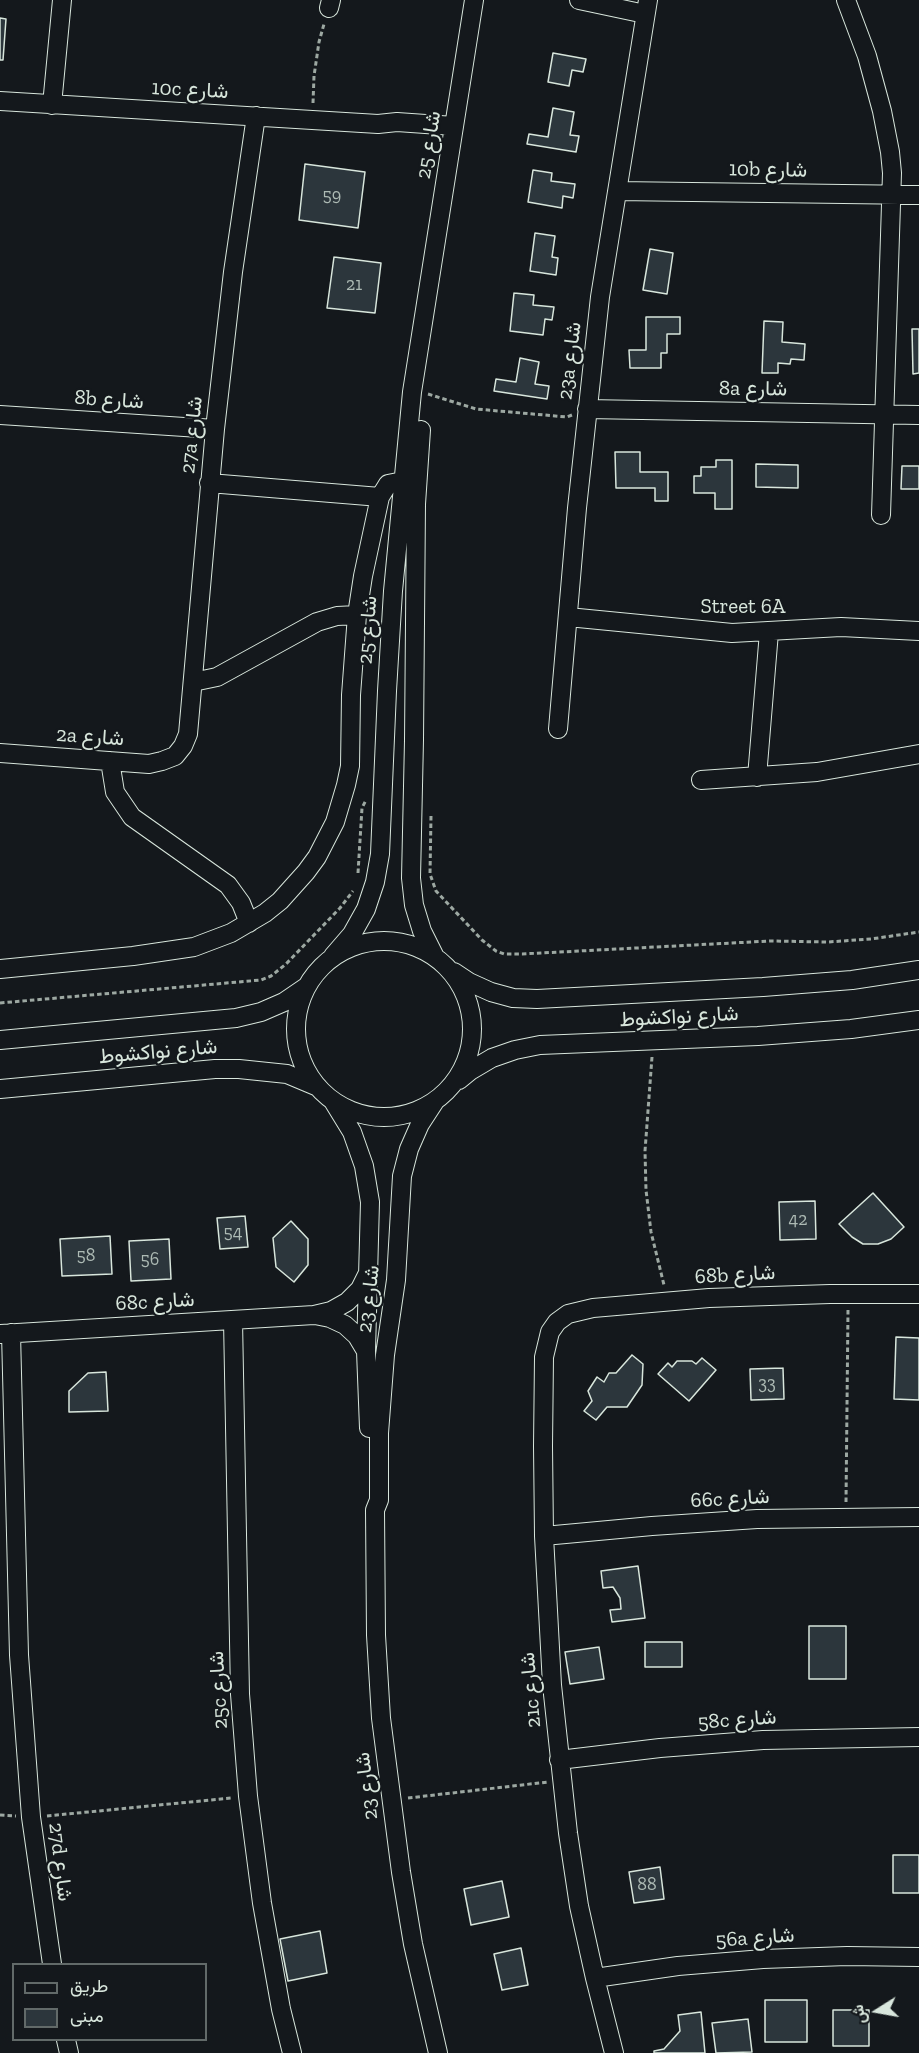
<!DOCTYPE html>
<html>
<head>
<meta charset="utf-8">
<style>
  body { margin:0 }
  #map { position:relative; width:919px; height:2053px; overflow:hidden; background:#14181c; font-family:"Zilla Slab",Vazirmatn,serif }
  canvas { display:block }
  .legend { position:absolute; left:12px; top:1963px; width:195px; height:78px; box-sizing:border-box; background:#14181c; border:2px solid #626a69; margin:0; padding:8px 10px; list-style:none; font-size:18px; color:#d8e6dc }
  .legend li { display:flex; align-items:center; gap:12px; height:30px }
  .legend b { width:30px; border:2px solid #626a69 }
  .north { position:absolute; left:847px; top:1981px; width:60px; height:60px; -webkit-text-stroke:4px #14181c; paint-order:stroke; rotate:259deg; font-size:16px; font-weight:700; line-height:24px; text-align:center; color:#d8e6dc }
  .north::after { content:''; display:block; margin:auto; width:21px; height:27px; background:#d8e6dc; clip-path:polygon(50% 0,100% 100%,50% 72%,0 100%) }
</style>
</head>
<body>
<div id="map">
<canvas width="919" height="2053"></canvas>
<ul class="legend">
<li><b style="height:8px;background:#14181c"></b>طريق</li>
<li><b style="height:16px;background:#2c363c"></b>مبنى</li>
</ul>
<div class="north">ش</div>
</div>
<script>
const g = document.querySelector('canvas').getContext('2d');
g.lineJoin = 'round';
function paint(path, color) {
  g.fillStyle = color;
  g.fill(path, 'evenodd');
}
function shape(rows) {
  const path = new Path2D();
  for (const r of rows) {
    if (r.length === 3) {
      path.moveTo(r[0] + r[2], r[1]);
      path.arc(r[0], r[1], r[2], 0, 2 * Math.PI);
      continue;
    }
    path.moveTo(r[0], r[1]);
    for (let i = 2; i < r.length; i += 2) path.lineTo(r[i], r[i + 1]);
  }
  return path;
}
function stroke(path, color, width, dash) {
  g.strokeStyle = color;
  g.lineWidth = width;
  g.lineCap = dash ? 'butt' : 'round';
  g.setLineDash(dash || []);
  g.stroke(path);
}
function write(font, color, halo, rows, align = 'center') {
  g.font = font + ' "Zilla Slab",Vazirmatn,serif';
  g.lineWidth = 4.5;
  g.setLineDash([]);
  g.textBaseline = 'middle';
  g.strokeStyle = halo;
  g.fillStyle = color;
  for (const [text, x, y, turn = 0] of rows) {
    g.save();
    g.translate(x, y);
    g.rotate((+turn || 0) * Math.PI / 180);
    g.textAlign = isNaN(turn) ? turn : align;
    if (halo) g.strokeText(text, 0, 0);
    g.fillText(text, 0, 0);
    g.restore();
  }
}
const building = shape([
  [0,18,6,19,3,60,0,60,0,18],
  [553,53,586,59,583,72,572,70,569,86,548,82,553,53],
  [553,108,574,112,570,135,579,136,576,152,527,144,529,134,548,137,553,108],
  [305,164,365,172,358,228,299,220,305,164],
  [533,170,552,173,551,181,575,184,573,198,563,196,562,208,528,202,533,170],
  [535,233,555,236,552,257,558,258,556,275,530,271,535,233],
  [650,249,673,253,667,294,643,290,650,249],
  [334,257,381,263,375,313,327,308,334,257],
  [514,293,534,295,533,305,554,307,552,320,545,319,543,335,510,331,514,293],
  [646,317,680,317,680,334,667,334,667,353,661,353,661,368,630,368,629,350,646,350,646,317],
  [764,321,783,322,782,342,805,344,804,360,791,359,790,364,778,363,778,373,762,373,764,321],
  [912,329,919,329,919,373,913,374,912,329],
  [520,358,539,362,535,384,549,386,547,399,494,391,496,379,516,382,520,358],
  [615,452,640,452,640,472,668,472,668,501,655,501,655,488,616,488,615,452],
  [716,460,732,460,732,509,715,509,715,493,694,493,694,476,701,476,701,467,716,467,716,460],
  [756,464,798,465,798,488,756,487,756,464],
  [902,466,919,466,919,489,901,489,902,466],
  [873,1193,904,1227,891,1239,878,1244,863,1244,852,1237,839,1224,873,1193],
  [815,1201,816,1239,780,1240,779,1202,815,1201],
  [245,1216,248,1247,220,1249,217,1218,245,1216],
  [291,1221,308,1239,308,1265,294,1282,276,1267,273,1238,291,1221],
  [110,1236,112,1274,62,1276,60,1239,110,1236],
  [169,1239,171,1279,131,1281,129,1241,169,1239],
  [896,1337,919,1338,919,1400,894,1399,896,1337],
  [632,1355,643,1364,642,1385,627,1407,607,1407,596,1420,584,1411,592,1401,588,1391,597,1377,604,1382,609,1373,616,1373,632,1355],
  [702,1358,716,1370,689,1401,658,1374,668,1363,672,1367,677,1361,692,1361,696,1364,702,1358],
  [783,1368,784,1399,751,1400,750,1369,783,1368],
  [106,1372,108,1411,69,1412,69,1391,88,1373,106,1372],
  [638,1566,645,1618,612,1622,610,1610,621,1609,620,1598,613,1587,603,1588,601,1571,638,1566],
  [809,1626,846,1626,846,1679,809,1679,809,1626],
  [645,1642,682,1642,682,1667,645,1667,645,1642],
  [599,1647,604,1679,570,1684,565,1652,599,1647],
  [893,1855,919,1855,919,1893,893,1893,893,1855],
  [660,1867,664,1899,634,1903,629,1872,660,1867],
  [502,1881,509,1917,471,1925,464,1889,502,1881],
  [320,1931,327,1973,288,1981,280,1939,320,1931],
  [521,1948,528,1985,502,1990,494,1954,521,1948],
  [765,2000,807,2000,807,2042,765,2042,765,2000],
  [833,2010,869,2010,869,2046,833,2046,833,2010],
  [701,2012,705,2053,654,2053,654,2051,664,2049,680,2031,678,2015,701,2012],
  [748,2019,752,2052,716,2053,712,2023,748,2019]
]);
paint(building, '#2c363c');
stroke(building, '#d8e6dc', 1.5);
const minor = shape([
  [579,0,645,14],
  [846,0,867,56,882,111,890,152,892,173,881,515],
  [329,8,331,0],
  [0,101,378,124,397,122,454,126],
  [52,105,62,0],
  [617,191,919,195],
  [587,409,919,415],
  [0,415,215,429],
  [421,430,416,504,414,740,411,878,414,905,422,931,434,955],
  [209,483,380,497],
  [568,617,732,633,841,627,919,631],
  [193,682,217,677,317,622,337,616,357,615],
  [558,729,577,508,600,297,648,0],
  [0,753,149,764,162,761,175,756,183,746,188,734,215,429,233,272,256,116],
  [110,761,115,792,132,817,228,885,241,903,249,923],
  [757,777,769,632],
  [701,780,817,772,919,754],
  [384,1029,88],
  [333,956,352,934,366,909,375,882,380,854,387,691,393,591,412,392,474,0],
  [0,969,133,956,194,947,231,933,265,913,280,901,306,872,317,857,335,822,346,785,350,766,351,695,357,615,363,576,380,497,388,484,403,481],
  [454,972,469,982,491,992,513,998,537,999,763,987,852,980,919,970],
  [0,1040,236,1018,261,1012,284,1002,306,987],
  [459,1080,470,1071,492,1058,515,1050,540,1045,758,1036,851,1029,919,1020],
  [0,1089,215,1069,239,1069,287,1074,318,1087],
  [333,1101,352,1132,364,1166,370,1202,366,1351,369,1428],
  [435,1101,420,1124,409,1149,402,1176,396,1280,385,1355,379,1433,379,1500,375,1510,376,1635,381,1718,401,1872,413,1944,438,2053],
  [315,1315,330,1318,345,1325,357,1336,366,1351],
  [233,1320,240,1694,248,1796,262,1903,281,2009,292,2053],
  [11,1333,19,1655,31,1817,52,1964],
  [1,1334,314,1315,331,1311,347,1302,360,1289,367,1275],
  [544,1536,652,1526,757,1519,919,1517],
  [559,1760,660,1748,763,1740,919,1737],
  [595,1978,678,1966,763,1959,847,1956,919,1957],
  [66,2040,69,2053],
  [614,2053,595,1978,579,1906,568,1833,552,1685,544,1536,543,1446,544,1357,550,1332,557,1322,568,1314,593,1308,709,1298,830,1294,919,1294]
]);
stroke(minor, '#d8e6dc', 20);
stroke(shape([
  [313,103,314,76,319,42,324,24],
  [428,394,476,409,567,417,572,415],
  [431,816,430,874,436,891,482,940,496,951,504,954,522,954,770,941,828,942,871,939,919,932],
  [358,873,362,808,366,800],
  [0,1003,261,980,271,976,286,964,340,908,353,891],
  [652,1057,645,1151,646,1190,651,1232,664,1285],
  [846,1502,848,1310],
  [408,1798,548,1782],
  [0,1815,16,1816],
  [47,1816,231,1798]
]), '#9da8a2', 3, [4.5, 3]);
stroke(minor, '#14181c', 18);
write('18px', '#adbab4', null, [
  ["59",332,196],
  ["21",354,285],
  ["42",798,1220],
  ["54",233,1233],
  ["58",86,1256],
  ["56",150,1260],
  ["33",767,1384],
  ["88",647,1885]
]);
write('21px', '#d8e6dc', '#14181c', [
  ["10c شارع",190,90,3],
  ["شارع 25",429,145,-81],
  ["10b شارع",768,170,1],
  ["23a شارع",570,361,-83],
  ["8a شارع",753,389,1],
  ["8b شارع",109,400,4],
  ["27a شارع",192,435,-84],
  ["Street 6A",743,607],
  ["شارع 25",368,630,-86],
  ["2a شارع",90,737,4],
  ["شارع نواكشوط",679,1017,-3],
  ["شارع نواكشوط",158,1052,-5],
  ["68b شارع",735,1275,-3],
  ["شارع 23",369,1299,-83],
  ["68c شارع",155,1302,-3],
  ["66c شارع",730,1499,-3],
  ["25c شارع",219,1690,-93],
  ["21c شارع",531,1690,-95],
  ["58c شارع",737,1720,-4],
  ["شارع 23",367,1786,-97],
  ["27d شارع",60,1862,83],
  ["56a شارع",755,1938,-4]
]);
</script>
</body>
</html>
